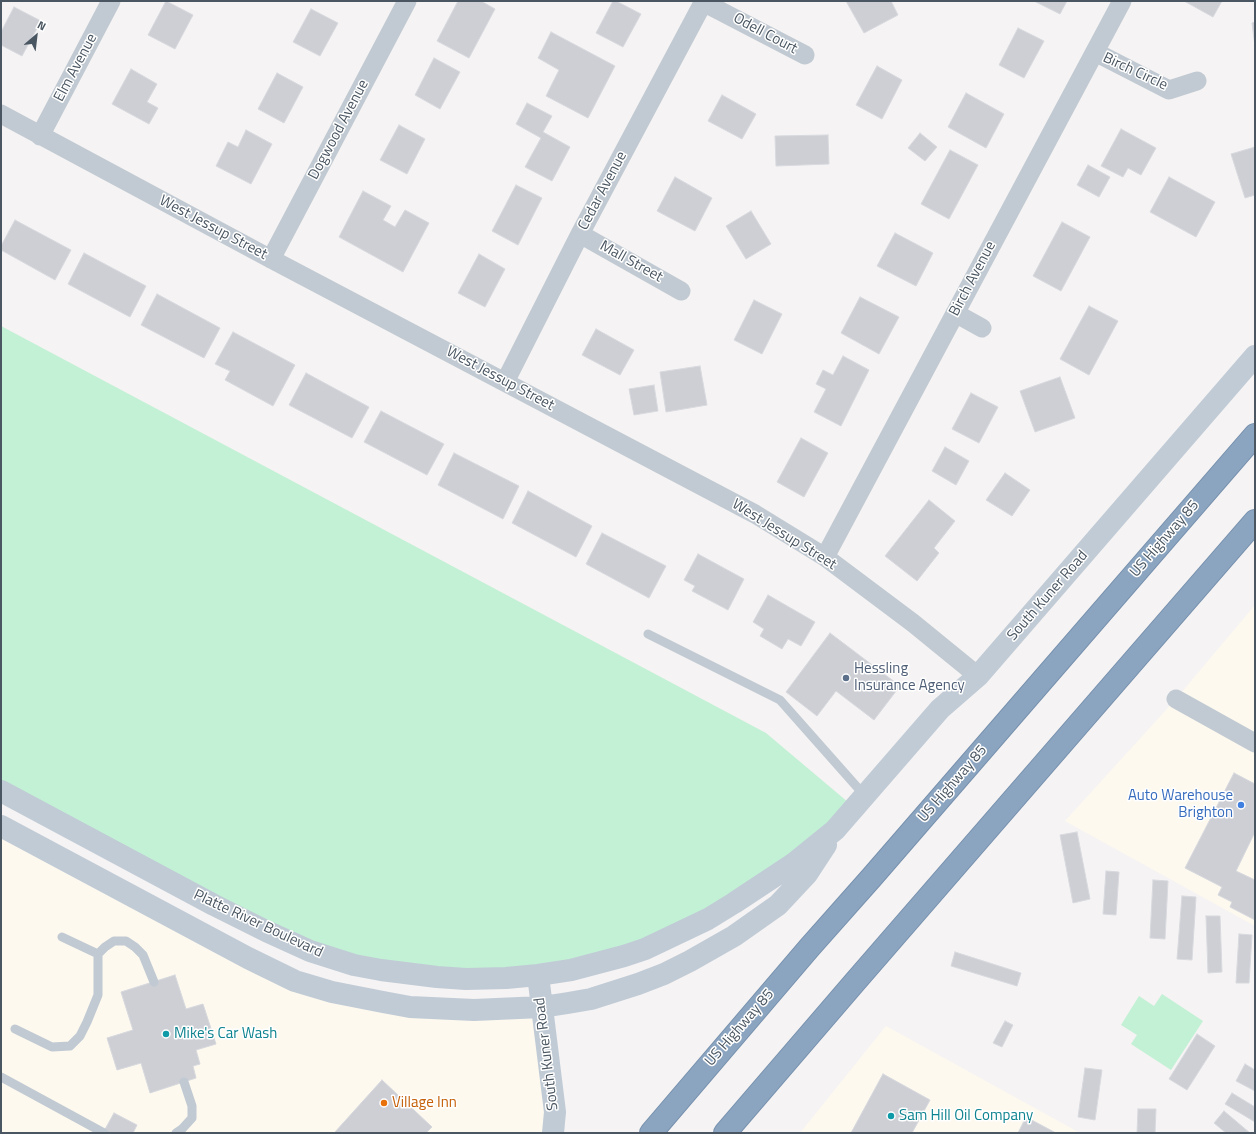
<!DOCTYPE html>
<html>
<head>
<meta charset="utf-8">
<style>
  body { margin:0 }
  #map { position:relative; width:1256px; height:1134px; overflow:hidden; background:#f5f3f3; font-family:"Titillium Web",sans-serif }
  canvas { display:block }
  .frame { position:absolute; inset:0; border:2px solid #4a5661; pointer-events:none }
  .north { position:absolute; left:16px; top:16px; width:40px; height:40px; -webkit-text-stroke:3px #fff; paint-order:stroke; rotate:28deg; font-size:11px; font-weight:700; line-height:16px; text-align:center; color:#4a5661 }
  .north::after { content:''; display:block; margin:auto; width:14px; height:18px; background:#4a5661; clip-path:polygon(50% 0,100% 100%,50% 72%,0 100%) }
</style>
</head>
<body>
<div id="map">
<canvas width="1256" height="1134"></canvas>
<div class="frame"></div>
<div class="north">N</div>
</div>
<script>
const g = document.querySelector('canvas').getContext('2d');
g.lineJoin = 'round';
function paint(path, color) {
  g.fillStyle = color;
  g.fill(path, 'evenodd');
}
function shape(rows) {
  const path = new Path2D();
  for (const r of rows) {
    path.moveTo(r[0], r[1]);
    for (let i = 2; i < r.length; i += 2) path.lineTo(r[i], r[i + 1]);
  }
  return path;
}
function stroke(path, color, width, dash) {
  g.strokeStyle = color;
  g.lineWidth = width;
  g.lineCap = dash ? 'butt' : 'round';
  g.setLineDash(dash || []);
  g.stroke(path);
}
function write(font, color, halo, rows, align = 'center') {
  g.font = font + ' "Titillium Web",sans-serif';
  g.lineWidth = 3;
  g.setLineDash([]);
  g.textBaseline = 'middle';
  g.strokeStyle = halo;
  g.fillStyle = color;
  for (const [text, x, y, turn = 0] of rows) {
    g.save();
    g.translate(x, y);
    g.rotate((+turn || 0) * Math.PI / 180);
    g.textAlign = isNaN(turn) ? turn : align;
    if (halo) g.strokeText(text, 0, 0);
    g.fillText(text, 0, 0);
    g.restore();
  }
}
paint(shape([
  [1255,605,1255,926,1065,821,1176,699],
  [1,826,332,992,542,1007,553,1133,1,1133],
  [886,1026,1080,1133,800,1133]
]), '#fdf9ef');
paint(shape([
  [1,326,766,733,855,808,708,919,538,975,354,965,1,791],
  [1162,994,1203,1021,1171,1070,1131,1044,1137,1035,1121,1025,1139,996,1154,1006]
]), '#c3f1d5');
const building = shape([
  [166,1,193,15,175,49,148,35,166,1],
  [458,1,481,1,495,9,469,58,437,41,458,1],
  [613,1,616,1,641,14,623,47,596,33,613,1],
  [846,1,891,1,898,15,864,33,846,1],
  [1034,1,1067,1,1060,14,1034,1],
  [1184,1,1222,1,1213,17,1184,1],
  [14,7,41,21,22,56,1,45,1,32,14,7],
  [311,9,338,23,320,56,293,42,311,9],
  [1255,22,1255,46,1252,23,1255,22],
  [1018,28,1044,41,1024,78,999,65,1018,28],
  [551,32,615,66,588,118,546,96,559,70,538,58,551,32],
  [434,58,460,72,440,109,415,95,434,58],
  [877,66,902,80,882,119,856,105,877,66],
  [131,69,157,84,147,102,158,108,149,124,112,104,131,69],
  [277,73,303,87,284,123,258,109,277,73],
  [966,93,1004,114,986,148,948,127,966,93],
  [722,95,756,114,742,139,708,121,722,95],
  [527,103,552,116,543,132,570,147,552,181,525,167,541,138,516,124,527,103],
  [399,125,425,139,407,174,380,160,399,125],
  [1121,129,1156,148,1141,175,1128,168,1123,177,1101,166,1121,129],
  [246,130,272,144,251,184,216,166,228,142,238,147,246,130],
  [920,133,937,147,925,161,908,148,920,133],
  [828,135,829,164,776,166,775,136,828,135],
  [1255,147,1255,195,1245,198,1231,154,1255,147],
  [950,150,978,165,949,219,921,204,950,150],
  [1088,165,1110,177,1099,197,1077,185,1088,165],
  [675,177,712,198,695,231,657,211,675,177],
  [1169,177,1215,202,1196,237,1150,212,1169,177],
  [516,185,542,198,518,245,492,231,516,185],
  [363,191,391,206,383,220,395,227,405,210,429,223,403,272,339,237,363,191],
  [751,211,771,244,746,259,726,226,751,211],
  [15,220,71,250,55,280,1,250,1,246,15,220],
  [1062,222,1090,237,1061,291,1033,276,1062,222],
  [895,233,933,253,916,286,877,266,895,233],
  [84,253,146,286,130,317,68,284,84,253],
  [479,254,505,269,485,307,458,293,479,254],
  [157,294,220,328,204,358,141,325,157,294],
  [860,297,899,317,879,354,841,333,860,297],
  [754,300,782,314,762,354,734,340,754,300],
  [1089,306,1118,321,1089,375,1060,359,1089,306],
  [596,329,634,350,620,375,582,355,596,329],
  [233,332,295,365,273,406,225,380,230,371,215,364,233,332],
  [843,356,869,370,841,426,814,412,826,389,816,384,823,370,833,375,843,356],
  [700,366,707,405,666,412,660,372,700,366],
  [306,373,369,407,352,438,289,405,306,373],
  [1060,377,1075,418,1035,432,1020,391,1060,377],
  [654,385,658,411,634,415,629,389,654,385],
  [971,393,998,407,979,443,952,429,971,393],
  [381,411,444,444,427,475,364,442,381,411],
  [801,438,828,453,804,497,777,482,801,438],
  [945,447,969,461,956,485,932,471,945,447],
  [454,453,519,486,503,519,438,485,454,453],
  [1005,473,1030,490,1012,516,986,500,1005,473],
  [528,491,592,526,576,557,512,523,528,491],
  [929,500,955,521,934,548,939,553,917,581,885,556,929,500],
  [602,533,666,566,649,598,586,564,602,533],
  [698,554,744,579,728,610,692,591,695,586,684,580,698,554],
  [768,595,815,622,801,646,788,639,782,649,760,636,764,629,753,622,768,595],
  [830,633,900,686,874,720,836,691,817,716,786,692,830,633],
  [1234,773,1255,784,1255,832,1236,871,1255,880,1255,920,1230,907,1232,902,1218,895,1222,887,1185,868,1234,773],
  [1077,832,1090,899,1073,903,1060,835,1077,832],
  [1106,871,1119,872,1116,915,1103,914,1106,871],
  [1153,880,1168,881,1165,939,1150,938,1153,880],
  [1182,896,1196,897,1192,960,1177,959,1182,896],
  [1206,916,1220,916,1222,972,1208,973,1206,916],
  [1239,934,1252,935,1249,983,1236,983,1239,934],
  [955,952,1021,973,1017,986,951,966,955,952],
  [175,975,186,1009,203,1004,216,1044,196,1050,200,1064,193,1066,196,1078,150,1093,141,1063,117,1070,107,1038,133,1030,121,992,175,975],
  [1005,1021,1013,1025,1002,1047,993,1043,1005,1021],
  [1197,1034,1215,1046,1187,1090,1169,1079,1197,1034],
  [1245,1064,1255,1070,1255,1091,1236,1081,1245,1064],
  [1085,1068,1102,1070,1095,1120,1078,1117,1085,1068],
  [883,1074,930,1100,912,1133,851,1133,883,1074],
  [382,1080,432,1127,426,1133,336,1133,335,1132,382,1080],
  [1232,1093,1255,1107,1255,1122,1225,1104,1232,1093],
  [1138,1109,1156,1109,1155,1133,1137,1133,1138,1109],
  [1224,1111,1250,1133,1226,1133,1214,1123,1224,1111],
  [114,1113,137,1125,133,1133,103,1133,114,1113],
  [1026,1117,1056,1133,1018,1133,1026,1117]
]);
paint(building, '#cdcfd5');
stroke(building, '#d7d9de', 1);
const highway = shape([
  [651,1133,809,948,872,877,1255,435],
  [725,1133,854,983,1255,521]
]);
stroke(highway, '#7690ad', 24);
stroke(shape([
  [648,634,780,700,865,796],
  [62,937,98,954,105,947,114,941,126,941,135,947,143,955,154,982],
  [15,1029,52,1047,70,1046,80,1036,87,1022,98,995,98,954],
  [1,1077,104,1133],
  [176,1133,182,1129,192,1118,192,1106,184,1082]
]), '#c1cad2', 9);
stroke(shape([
  [703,2,805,55],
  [1095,52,1169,90,1197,81],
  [1,114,271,259,755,514,825,557,913,623,978,676],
  [40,136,111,1],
  [580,234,681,291],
  [271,259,407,1],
  [955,313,982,328],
  [505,382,580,234,704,1],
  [825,557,1122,1],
  [1176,699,1255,743]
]), '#c1cad2', 19);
stroke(shape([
  [1,791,214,905,266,931,310,951,354,965,381,970,437,977,466,979,506,978,538,975,571,970,624,956,645,949,708,919,734,903,793,864,835,830,940,709,978,676,1255,356],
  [1,826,248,958,295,981,332,992,383,1002,410,1007,474,1010,542,1007,568,1003,591,999,638,984,664,974,690,961,734,936,778,905,807,874,826,845],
  [538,975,555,1112,553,1133]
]), '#c1cbd6', 22);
stroke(highway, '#8ba5c1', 22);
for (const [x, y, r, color] of [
  [846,678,4,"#5c6f8a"],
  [1241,805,4,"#3f7fe0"],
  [166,1034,4,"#0f9aa8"],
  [384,1103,4,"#e8710a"],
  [891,1116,4,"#0f9aa8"]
]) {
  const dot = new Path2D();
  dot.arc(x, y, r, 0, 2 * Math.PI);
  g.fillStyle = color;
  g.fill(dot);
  stroke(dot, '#fff', 1.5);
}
write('15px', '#4a5661', '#fff', [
  ["Odell Court",765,34,28],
  ["Elm Avenue",76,68,-62],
  ["Birch Circle",1135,72,25],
  ["Dogwood Avenue",339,130,-62],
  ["Cedar Avenue",603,191,-62],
  ["West Jessup Street",213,228,28],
  ["Mall Street",631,262,29],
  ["Birch Avenue",973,279,-62],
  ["West Jessup Street",500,379,28],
  ["West Jessup Street",784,535,32],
  ["US Highway 85",1165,539,-49],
  ["South Kuner Road",1048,596,-49],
  ["US Highway 85",953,784,-49],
  ["Platte River Boulevard",258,924,25],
  ["US Highway 85",740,1028,-49],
  ["South Kuner Road",547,1054,-97]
]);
write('15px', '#4e5e75', '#fff', [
  ["Hessling",854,669],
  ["Insurance Agency",854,686]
], 'left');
write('15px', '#366cbe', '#fff', [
  ["Auto Warehouse",1233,796],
  ["Brighton",1233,813]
], 'right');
write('15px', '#0d838f', '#fff', [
  ["Mike's Car Wash",174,1034],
  ["Sam Hill Oil Company",899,1116]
], 'left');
write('15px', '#c56008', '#fff', [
  ["Village Inn",392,1103]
], 'left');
</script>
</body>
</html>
